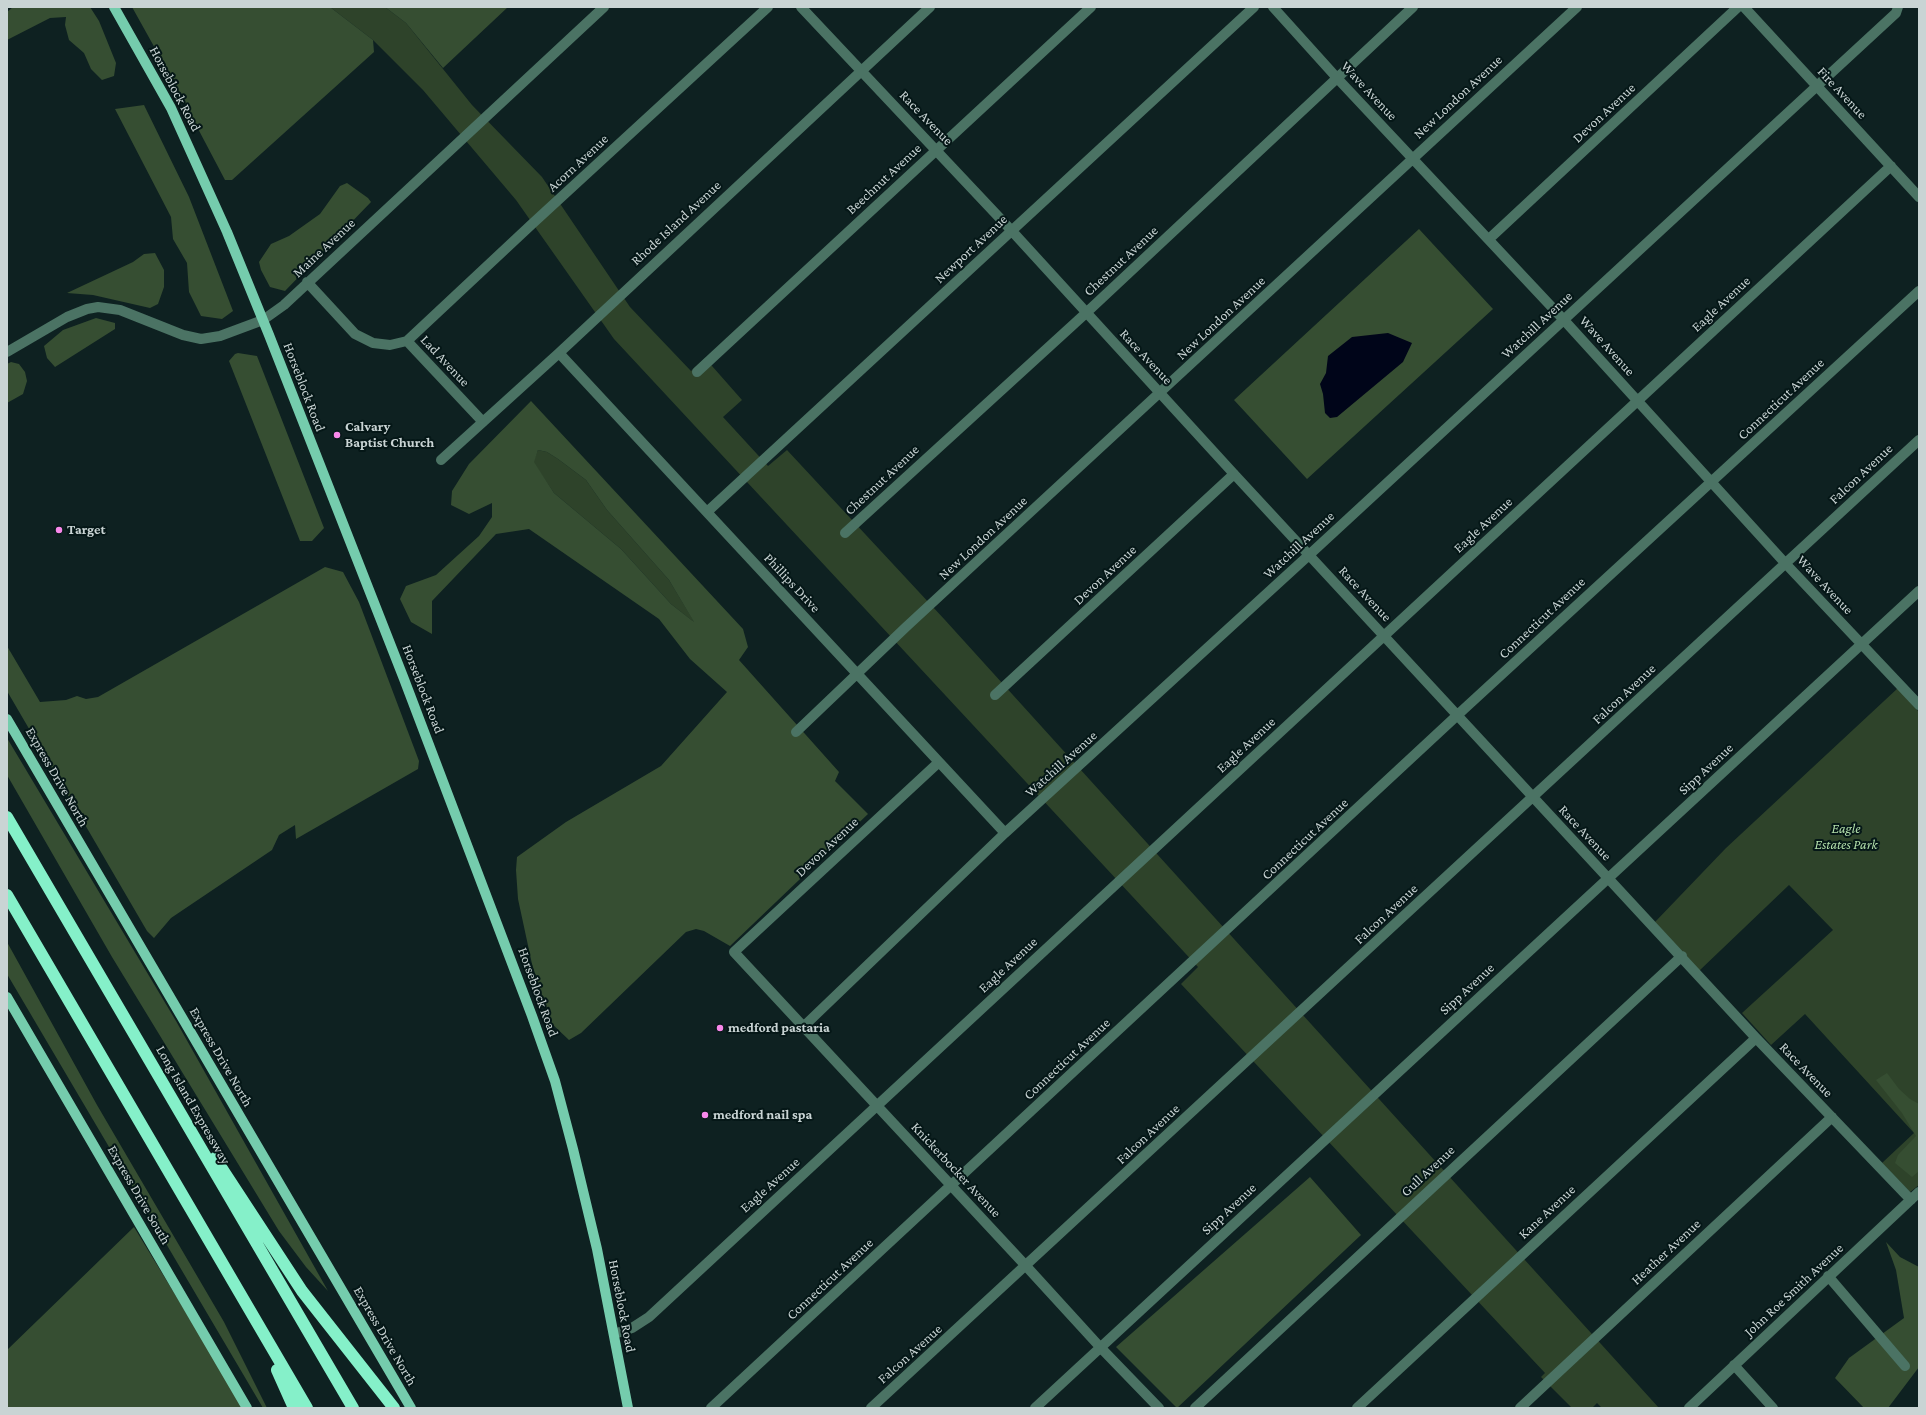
<!DOCTYPE html>
<html>
<head>
<meta charset="utf-8">
<style>
  body { margin:0 }
  #map { position:relative; width:1926px; height:1415px; overflow:hidden; background:#0e2121; font-family:"Crimson Pro",serif }
  canvas { display:block }
  .frame { position:absolute; inset:0; border:8px solid #c9d4d4; pointer-events:none }
</style>
</head>
<body>
<div id="map">
<canvas width="1926" height="1415"></canvas>
<div class="frame"></div>
</div>
<script>
const g = document.querySelector('canvas').getContext('2d');
g.lineJoin = 'round';
function paint(path, color) {
  g.fillStyle = color;
  g.fill(path, 'evenodd');
}
function shape(rows) {
  const path = new Path2D();
  for (const r of rows) {
    path.moveTo(r[0], r[1]);
    for (let i = 2; i < r.length; i += 2) path.lineTo(r[i], r[i + 1]);
  }
  return path;
}
function stroke(path, color, width, dash) {
  g.strokeStyle = color;
  g.lineWidth = width;
  g.lineCap = dash ? 'butt' : 'round';
  g.setLineDash(dash || []);
  g.stroke(path);
}
function write(font, color, halo, rows, align = 'center') {
  g.font = font + ' "Crimson Pro",serif';
  g.lineWidth = 4;
  g.setLineDash([]);
  g.textBaseline = 'middle';
  g.strokeStyle = halo;
  g.fillStyle = color;
  for (const [text, x, y, turn = 0] of rows) {
    g.save();
    g.translate(x, y);
    g.rotate((+turn || 0) * Math.PI / 180);
    g.textAlign = isNaN(turn) ? turn : align;
    if (halo) g.strokeText(text, 0, 0);
    g.fillText(text, 0, 0);
    g.restore();
  }
}
paint(shape([
  [330,7,385,7,406,23,472,105,542,177,630,307,691,371,705,358,742,400,723,417,768,466,787,450,945,620,1659,1408,1602,1408,1597,1403,1592,1408,1572,1408,1541,1377,1545,1373,1181,984,1198,967,614,339,516,200,423,90,373,40],
  [538,450,547,452,558,459,586,480,607,510,669,580,695,623,671,604,621,549,554,493,533,462],
  [1898,688,1919,712,1919,1185,1910,1192,1882,1163,1914,1133,1805,1014,1771,1045,1742,1013,1833,930,1789,885,1699,971,1655,922,1726,848]
]), '#2e432a');
paint(shape([
  [13,7,90,7,99,21,116,63,114,76,102,80,91,69,84,53,69,40,65,25,66,17,50,18,7,40,7,12],
  [132,7,330,7,373,40,374,52,232,180,225,180,166,68],
  [385,7,508,7,443,68,406,23],
  [144,105,189,197,233,311,222,319,201,316,189,292,187,263,173,239,171,217,115,109],
  [347,183,368,198,371,202,285,291,270,287,261,270,259,262,271,244,289,236,320,214,340,186],
  [1419,229,1493,309,1307,479,1234,400],
  [155,253,164,270,164,287,158,304,150,308,93,295,67,293,133,262,144,254],
  [96,318,115,323,115,329,55,367,47,358,44,346,63,330],
  [238,353,257,356,324,528,312,541,300,541,229,361,235,354],
  [11,362,19,364,25,372,27,381,23,394,7,403,7,364],
  [531,401,743,629,748,647,739,660,839,772,835,781,868,814,730,946,704,931,696,929,686,932,581,1033,569,1040,551,1023,532,964,518,899,516,870,517,857,566,822,661,766,727,692,690,659,659,619,529,529,496,534,432,601,432,634,411,622,400,599,406,586,436,575,479,536,492,517,492,503,469,514,451,505,452,491,469,464],
  [538,450,547,452,558,459,586,480,607,510,669,580,694,622,671,604,621,549,554,493,534,462],
  [325,567,343,572,359,602,419,761,418,769,296,839,295,825,279,835,272,850,171,918,154,938,147,931,7,691,7,646,40,702,66,700,77,696,86,699,98,697],
  [7,738,176,1021,328,1291,306,1267,279,1231,112,957,7,775],
  [7,942,97,1105,224,1322,267,1408,263,1408,7,974],
  [1887,1073,1899,1089,1910,1099,1919,1104,1919,1171,1912,1177,1895,1163,1898,1155,1916,1136,1902,1113,1876,1080],
  [1310,1177,1361,1235,1177,1408,1116,1347],
  [134,1227,244,1408,7,1408,7,1350],
  [1886,1242,1900,1257,1919,1267,1919,1367,1888,1408,1864,1408,1835,1378,1849,1358,1904,1318,1896,1270]
]), '#364e32');
paint(shape([
  [1388,333,1412,343,1403,362,1337,417,1330,418,1325,413,1323,394,1320,384,1326,373,1328,356,1352,337]
]), '#000519');
stroke(shape([
  [801,7,1011,230,1234,474,1756,1038,1911,1200],
  [1273,7,1337,78,1563,319,1785,563,1919,705],
  [1744,7,1919,197],
  [1489,239,1738,7],
  [307,282,355,334,373,343,390,345,407,341,483,422],
  [407,341,532,224,768,7],
  [7,352,67,317,87,309,98,307,120,310,183,335,201,339,220,336,263,320,284,305,604,7],
  [559,353,1005,833],
  [697,372,1091,7],
  [441,460,559,353,930,7],
  [707,512,1254,7],
  [845,533,1086,313,1413,7],
  [995,695,1234,474],
  [796,732,906,627,1577,7],
  [939,762,734,952,1026,1266,1100,1347,1159,1408],
  [803,1027,1005,833,1309,555,1896,13,1898,7],
  [1828,1276,1905,1366],
  [614,1334,632,1328,649,1317,1891,166],
  [1734,1365,1773,1408],
  [711,1408,1464,709,1919,291],
  [871,1408,1919,440],
  [1035,1408,1919,591],
  [1195,1408,1682,956],
  [1357,1408,1756,1038],
  [1520,1408,1832,1117],
  [1689,1408,1919,1192]
]), '#4b7364', 10);
stroke(shape([
  [114,7,171,108,227,232,269,335,404,679,532,1016,555,1081,573,1149,597,1249,628,1408],
  [7,719,411,1408],
  [7,997,247,1408]
]), '#75ccad', 10);
stroke(shape([
  [7,817,353,1408],
  [7,895,307,1408],
  [215,1158,302,1291,394,1408],
  [277,1370,294,1408]
]), '#85f0c9', 12);
for (const [x, y, r, color] of [
  [337,435,4,"#f888ea"],
  [59,530,4,"#f888ea"],
  [720,1028,4,"#f888ea"],
  [705,1115,4,"#f888ea"]
]) {
  const dot = new Path2D();
  dot.arc(x, y, r, 0, 2 * Math.PI);
  g.fillStyle = color;
  g.fill(dot);
  stroke(dot, '#051717', 1.5);
}
write('14px', '#c9d4d4', '#051717', [
  ["Horseblock Road",175,89,62],
  ["Wave Avenue",1369,91,47],
  ["Fire Avenue",1842,93,47],
  ["New London Avenue",1458,97,-43],
  ["Devon Avenue",1604,113,-43],
  ["Race Avenue",926,118,46],
  ["Acorn Avenue",578,163,-43],
  ["Beechnut Avenue",884,179,-43],
  ["Rhode Island Avenue",676,223,-43],
  ["Maine Avenue",324,248,-43],
  ["Newport Avenue",971,249,-43],
  ["Chestnut Avenue",1121,261,-43],
  ["Eagle Avenue",1721,304,-43],
  ["New London Avenue",1221,318,-43],
  ["Watchill Avenue",1537,325,-43],
  ["Wave Avenue",1607,346,48],
  ["Race Avenue",1146,357,47],
  ["Lad Avenue",445,361,47],
  ["Horseblock Road",304,387,69],
  ["Connecticut Avenue",1781,399,-43],
  ["Falcon Avenue",1861,474,-43],
  ["Chestnut Avenue",882,480,-43],
  ["Eagle Avenue",1483,525,-43],
  ["New London Avenue",983,538,-43],
  ["Watchill Avenue",1299,545,-43],
  ["Devon Avenue",1105,575,-43],
  ["Phillips Drive",792,583,47],
  ["Wave Avenue",1825,585,47],
  ["Race Avenue",1365,594,47],
  ["Connecticut Avenue",1542,618,-43],
  ["Horseblock Road",423,689,69],
  ["Falcon Avenue",1624,694,-43],
  ["Eagle Avenue",1246,745,-43],
  ["Watchill Avenue",1061,764,-42],
  ["Sipp Avenue",1706,769,-43],
  ["Express Drive North",57,777,60],
  ["Race Avenue",1585,833,47],
  ["Connecticut Avenue",1305,839,-43],
  ["Devon Avenue",827,847,-43],
  ["Falcon Avenue",1386,914,-43],
  ["Eagle Avenue",1008,965,-43],
  ["Sipp Avenue",1467,989,-43],
  ["Horseblock Road",538,992,70],
  ["Express Drive North",221,1057,60],
  ["Connecticut Avenue",1067,1059,-43],
  ["Race Avenue",1806,1070,46],
  ["Long Island Expressway",193,1105,60],
  ["Falcon Avenue",1148,1134,-43],
  ["Knickerbocker Avenue",956,1170,47],
  ["Gull Avenue",1428,1171,-43],
  ["Eagle Avenue",770,1185,-42],
  ["Express Drive South",139,1195,60],
  ["Sipp Avenue",1229,1209,-43],
  ["Kane Avenue",1547,1212,-43],
  ["Heather Avenue",1666,1252,-43],
  ["Connecticut Avenue",830,1279,-43],
  ["John Roe Smith Avenue",1794,1290,-43],
  ["Horseblock Road",622,1306,79],
  ["Express Drive North",385,1336,60],
  ["Falcon Avenue",910,1354,-42]
]);
write('bold 14px', '#c9d4d4', '#051717', [
  ["Calvary",345,427],
  ["Baptist Church",345,443],
  ["Target",67,530],
  ["medford pastaria",728,1028],
  ["medford nail spa",713,1115]
], 'left');
write('italic 14px', '#b2deaa', '#051717', [
  ["Eagle",1846,829],
  ["Estates Park",1846,845]
]);
</script>
</body>
</html>
